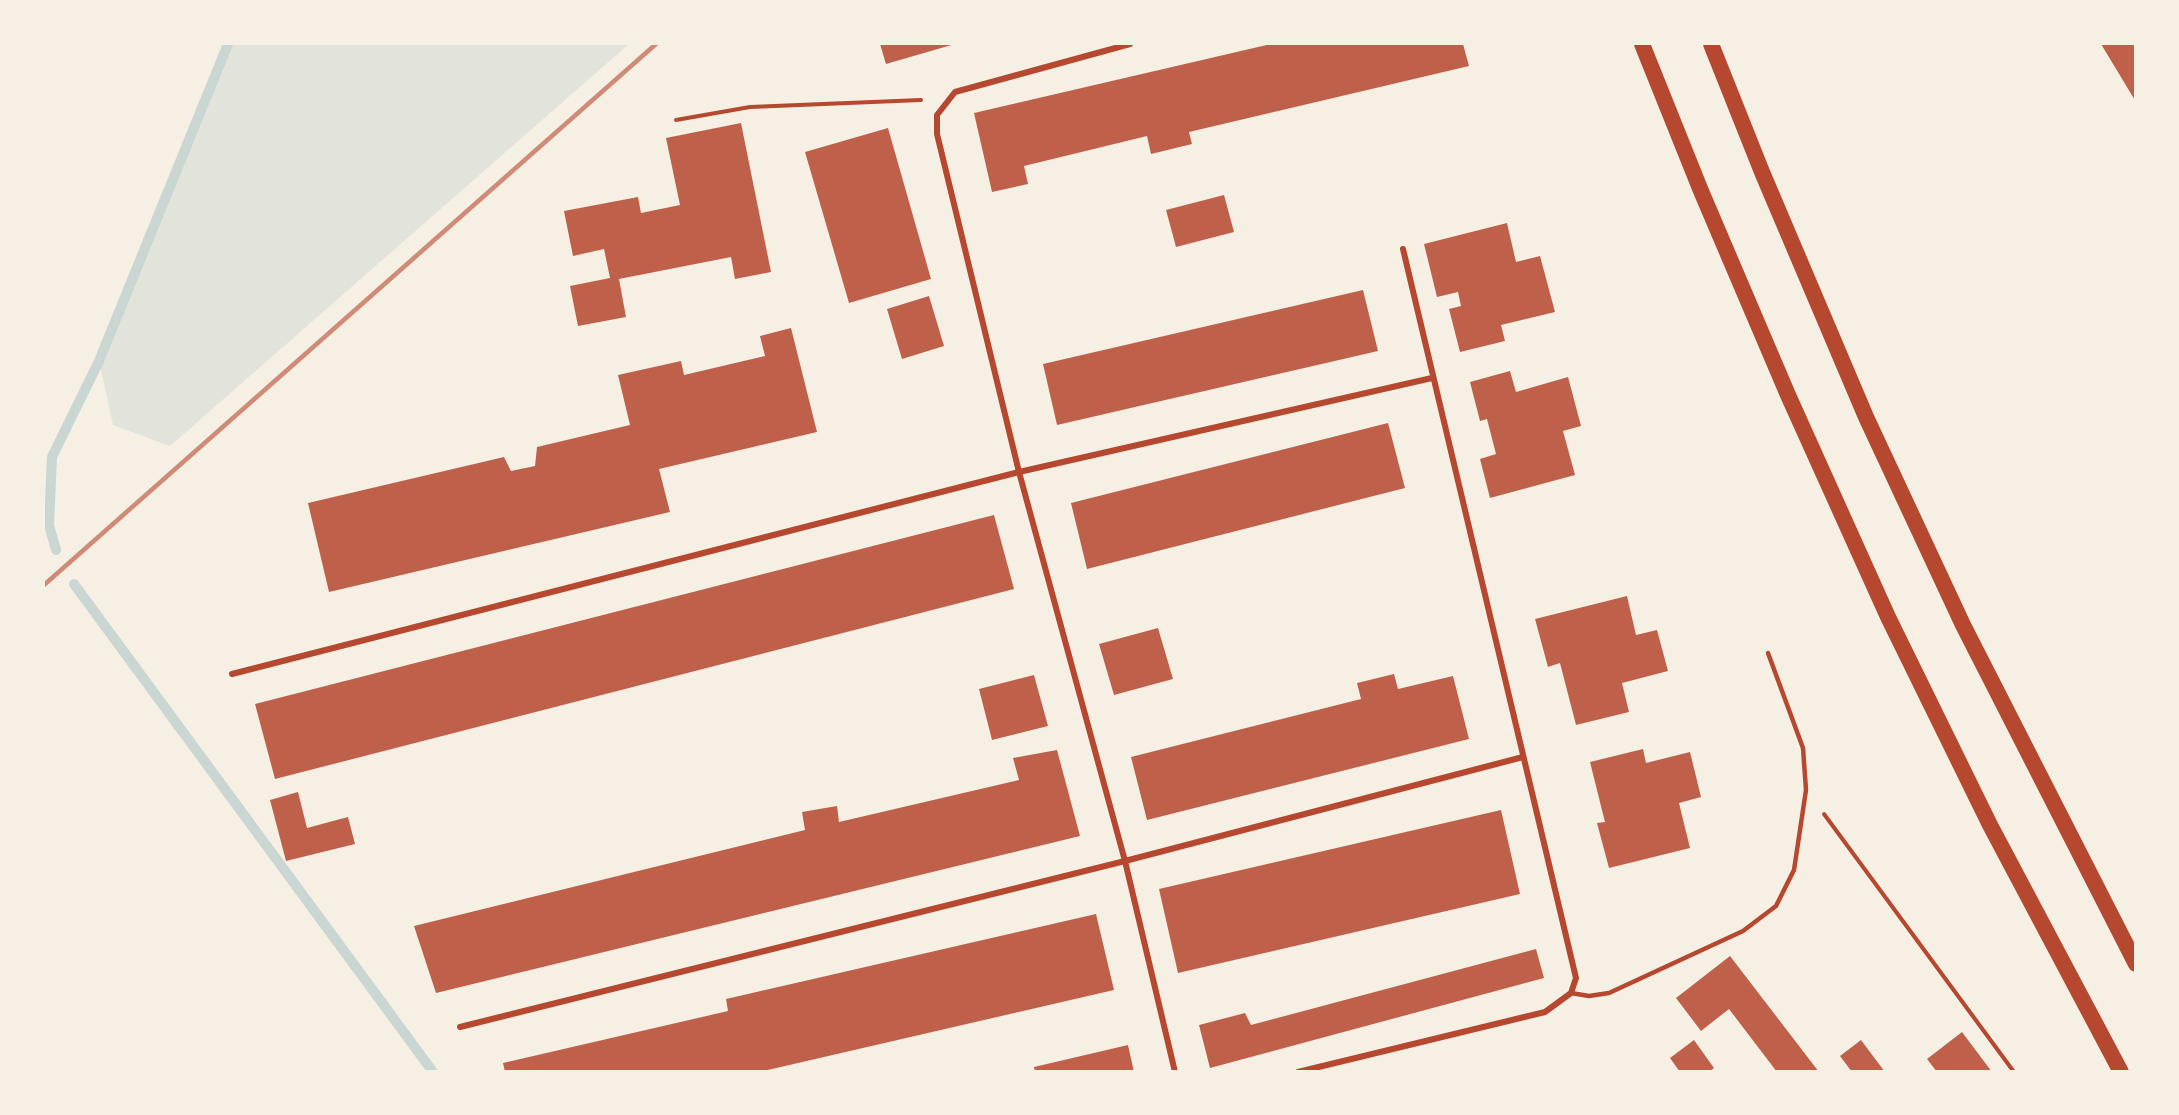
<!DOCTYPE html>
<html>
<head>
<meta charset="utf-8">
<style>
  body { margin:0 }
  #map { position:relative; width:2179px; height:1115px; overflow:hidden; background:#f6efe4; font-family:Cabin,sans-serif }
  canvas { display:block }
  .frame { position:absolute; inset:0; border:45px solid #f6efe4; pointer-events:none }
</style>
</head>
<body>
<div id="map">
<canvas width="2179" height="1115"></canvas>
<div class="frame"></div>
</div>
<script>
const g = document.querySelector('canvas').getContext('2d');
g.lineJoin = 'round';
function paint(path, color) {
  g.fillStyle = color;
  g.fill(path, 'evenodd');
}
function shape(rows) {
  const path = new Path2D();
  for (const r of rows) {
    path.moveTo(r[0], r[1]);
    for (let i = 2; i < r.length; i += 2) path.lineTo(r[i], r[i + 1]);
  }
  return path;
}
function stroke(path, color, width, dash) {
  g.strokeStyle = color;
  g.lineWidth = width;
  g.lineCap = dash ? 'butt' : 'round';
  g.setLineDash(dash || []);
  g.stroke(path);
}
paint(shape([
  [228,44,629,44,170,446,113,425,99,361]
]), '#e2e4dc');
stroke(shape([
  [56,550,49,525,52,457,99,361,228,44],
  [74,584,433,1072]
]), '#c9d6d2', 10);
paint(shape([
  [880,44,955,44,886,64],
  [1271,44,1463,44,1469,66,1189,132,1192,144,1151,154,1147,136,1024,166,1028,184,992,192,974,113],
  [2101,44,2136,44,2136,102],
  [741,123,771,272,735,279,731,257,619,279,626,317,578,326,570,286,610,278,604,249,573,256,564,211,638,197,641,213,680,205,666,138],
  [888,128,931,279,849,303,805,152],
  [1224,195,1234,232,1176,247,1166,210],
  [1507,223,1516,262,1540,256,1555,312,1501,325,1505,341,1460,352,1449,309,1461,306,1458,292,1437,297,1424,244],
  [1363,290,1378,351,1057,425,1043,364],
  [929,296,944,346,902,359,887,309],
  [791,328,817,432,659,469,670,512,329,592,308,503,504,457,511,471,535,466,537,447,630,425,618,375,681,361,684,375,765,356,760,336],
  [1510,371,1516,392,1568,377,1581,426,1563,431,1575,475,1490,498,1480,459,1496,454,1487,419,1480,421,1470,382],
  [1388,423,1405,488,1087,569,1071,503],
  [994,515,1014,589,275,779,255,704],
  [1627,596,1636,635,1657,630,1668,671,1622,683,1629,712,1576,725,1560,663,1548,667,1535,619],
  [1158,628,1173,679,1114,695,1099,644],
  [1394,674,1398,689,1453,676,1469,739,1147,820,1131,757,1361,699,1357,683],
  [1034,675,1048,726,992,740,979,689],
  [1643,749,1646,763,1690,752,1701,797,1679,803,1690,848,1609,868,1597,823,1605,822,1590,762],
  [1057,750,1080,836,436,993,414,926,805,830,802,812,837,806,839,822,1019,780,1013,758],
  [298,792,307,828,348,817,355,844,286,861,270,800],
  [1501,810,1520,894,1178,973,1159,889],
  [1096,914,1114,990,759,1072,505,1072,503,1063,728,1011,726,999],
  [1536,949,1544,978,1210,1068,1199,1025,1245,1013,1251,1025],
  [1730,956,1819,1072,1777,1072,1729,1009,1701,1031,1676,998],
  [1962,1032,1992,1072,1937,1072,1927,1059],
  [1694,1040,1714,1068,1709,1072,1680,1072,1670,1058],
  [1861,1040,1885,1072,1852,1072,1840,1056],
  [1128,1045,1134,1072,1035,1072,1034,1067]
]), '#bf614a');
stroke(shape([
  [676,120,750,107,921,100],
  [1824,814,2014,1072]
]), '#b5482f', 4);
stroke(shape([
  [1571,993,1589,996,1609,993,1743,931,1776,906,1794,870,1806,790,1803,748,1768,653]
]), '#b5482f', 4.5);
stroke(shape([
  [1130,44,955,92,937,115,937,134,1019,472,1125,861,1175,1072],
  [232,674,1019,472,1432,378],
  [460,1027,1125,861,1523,757],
  [1298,1072,1545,1012,1571,993,1576,978,1403,249]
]), '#b5482f', 6);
stroke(shape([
  [1642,44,1701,191,1788,395,1888,617,1990,825,2121,1072],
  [1711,44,1762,172,1866,417,1963,625,2136,964]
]), '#b5482f', 16);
stroke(shape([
  [44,585,656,44]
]), '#cf8b77', 4.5);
</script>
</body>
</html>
